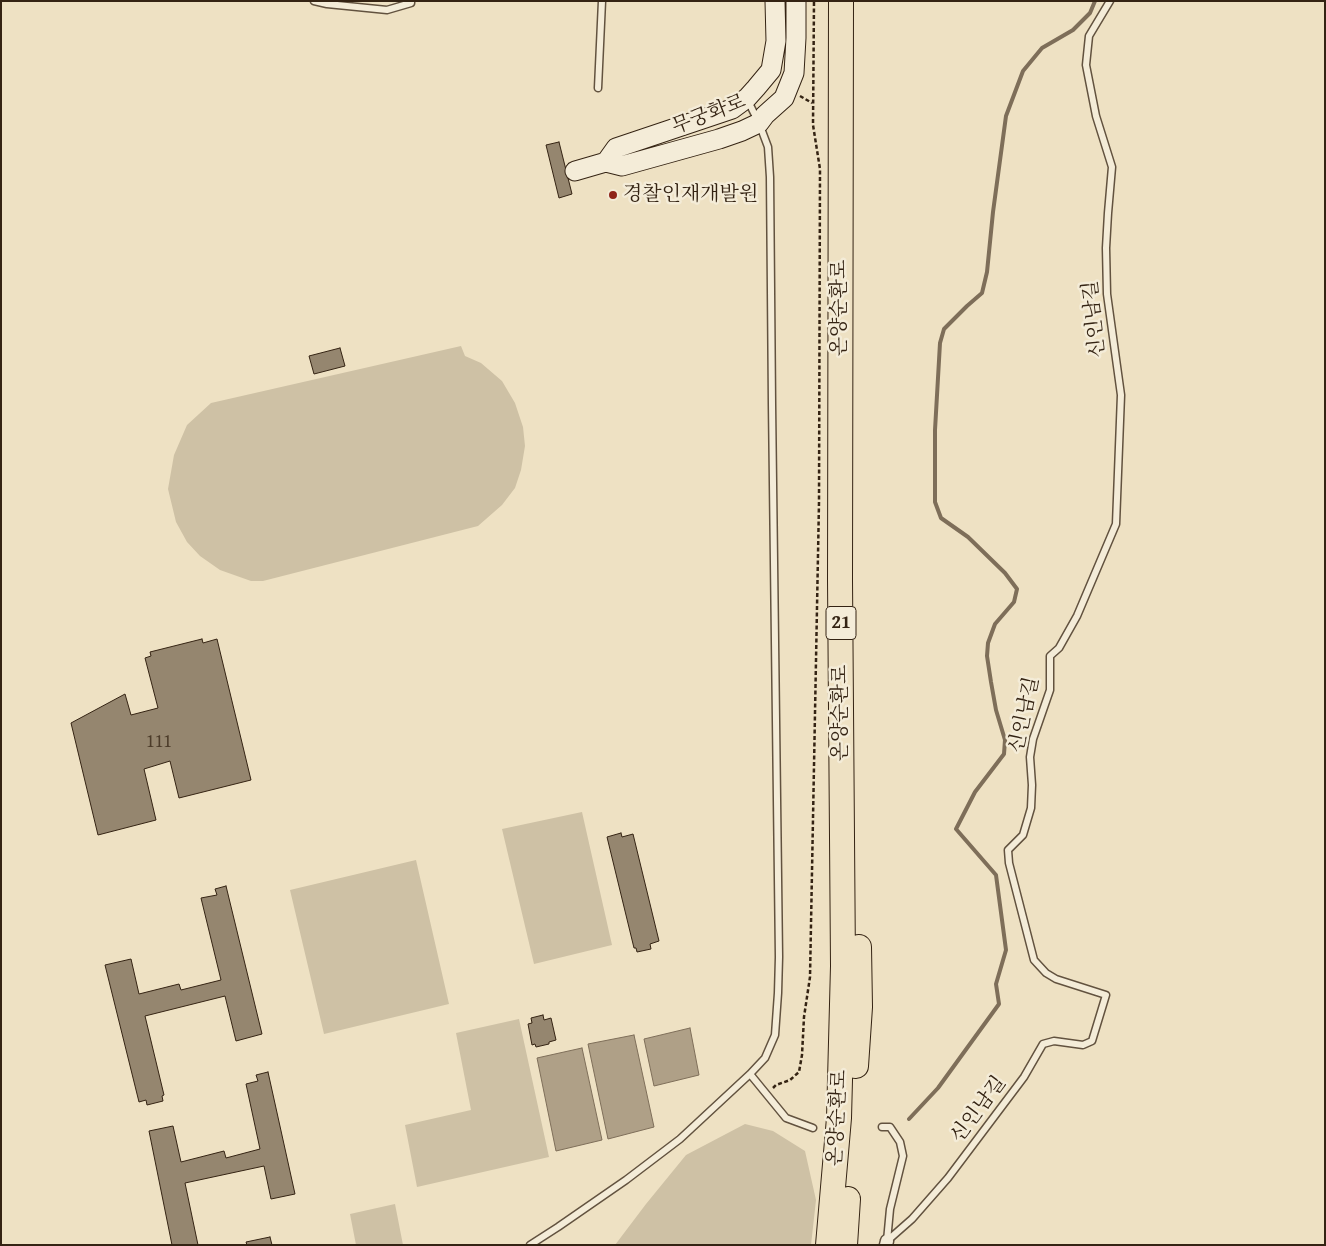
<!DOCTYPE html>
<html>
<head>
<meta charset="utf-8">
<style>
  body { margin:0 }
  #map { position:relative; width:1326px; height:1246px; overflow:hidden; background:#eee1c3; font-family:"Gentium Book Plus",serif }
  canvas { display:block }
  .frame { position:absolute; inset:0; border:2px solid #342313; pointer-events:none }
</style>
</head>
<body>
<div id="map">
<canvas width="1326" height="1246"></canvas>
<div class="frame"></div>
</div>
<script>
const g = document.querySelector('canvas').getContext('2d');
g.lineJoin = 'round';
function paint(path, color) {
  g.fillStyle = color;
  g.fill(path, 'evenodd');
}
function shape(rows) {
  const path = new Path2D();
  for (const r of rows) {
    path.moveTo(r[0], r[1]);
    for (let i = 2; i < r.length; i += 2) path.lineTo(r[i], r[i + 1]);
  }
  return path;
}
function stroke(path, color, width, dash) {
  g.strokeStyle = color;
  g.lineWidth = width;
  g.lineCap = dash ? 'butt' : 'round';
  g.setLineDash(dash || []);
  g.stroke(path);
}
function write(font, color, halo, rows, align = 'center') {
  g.font = font + ' "Gentium Book Plus","Noto Serif KR",serif';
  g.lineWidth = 5;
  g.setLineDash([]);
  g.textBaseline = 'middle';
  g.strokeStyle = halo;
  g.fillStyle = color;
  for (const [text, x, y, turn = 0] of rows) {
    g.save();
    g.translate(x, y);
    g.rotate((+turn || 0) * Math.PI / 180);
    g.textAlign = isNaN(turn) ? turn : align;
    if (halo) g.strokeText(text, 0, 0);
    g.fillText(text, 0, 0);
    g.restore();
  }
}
paint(shape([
  [461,346,465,356,481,363,502,381,515,403,523,427,525,446,521,470,515,488,502,505,478,526,263,581,251,581,220,570,200,556,187,542,176,522,168,489,174,455,187,425,211,403],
  [582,812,612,945,534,964,502,829],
  [416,860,449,1004,324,1034,290,890],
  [519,1019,549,1157,417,1187,405,1125,471,1110,456,1033],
  [745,1124,773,1131,805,1151,816,1200,811,1245,615,1245,646,1204,686,1155],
  [395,1204,403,1245,356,1245,350,1214]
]), '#cec1a5');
const water = shape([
  [690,1028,699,1075,654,1086,644,1039,690,1028],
  [634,1035,654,1127,608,1139,588,1044,634,1035],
  [582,1048,602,1140,556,1151,537,1058,582,1048]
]);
paint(water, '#afa087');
stroke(water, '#7e6e59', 1);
stroke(shape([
  [909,1119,938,1088,999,1004,996,984,1006,950,996,875,956,829,975,792,1004,754,1005,740,996,710,991,682,987,656,988,643,995,624,1014,602,1017,589,1005,573,968,537,941,518,935,502,935,430,940,343,944,329,967,306,982,293,987,272,993,212,1006,116,1023,71,1042,48,1073,30,1090,13,1095,1]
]), '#7e6e59', 4);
const building = shape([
  [559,142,572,194,559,198,546,145,559,142],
  [340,348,345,366,314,374,309,356,340,348],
  [202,639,203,643,217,639,251,780,179,798,170,761,144,769,156,820,98,835,71,723,125,694,131,715,158,708,145,658,151,656,150,652,202,639],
  [621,833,622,837,633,834,659,941,650,944,651,949,637,952,636,948,634,948,607,837,621,833],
  [226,886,262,1034,236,1041,225,996,145,1016,164,1095,162,1096,163,1101,147,1105,146,1100,139,1102,105,965,131,959,139,994,179,984,181,990,221,980,201,898,217,895,215,889,226,886],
  [543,1015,544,1020,551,1018,556,1040,549,1042,549,1044,536,1047,535,1044,532,1045,528,1024,532,1023,531,1018,543,1015],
  [268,1072,295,1194,271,1199,264,1166,185,1183,198,1245,172,1245,149,1131,173,1126,181,1162,224,1151,226,1158,260,1149,246,1084,258,1081,256,1075,268,1072],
  [270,1237,272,1245,247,1245,246,1242,270,1237]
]);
paint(building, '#95866f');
stroke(building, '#342313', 1);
const lane = shape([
  [314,1,327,4,387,10,411,3,411,1],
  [598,88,602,1],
  [750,1074,786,1118,813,1128],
  [882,1127,890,1127,900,1142,903,1156,890,1209,887,1241],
  [887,1241,912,1219,948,1178,1024,1077,1043,1044,1054,1041,1083,1045,1092,1041,1106,995,1056,979,1046,973,1034,960,1009,863,1008,850,1023,835,1031,808,1032,785,1030,757,1033,739,1050,690,1050,656,1059,648,1077,616,1116,524,1121,395,1107,294,1106,248,1108,213,1112,167,1096,116,1086,65,1089,36,1110,1],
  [530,1245,558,1227,626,1180,680,1139,750,1074,765,1058,775,1035,778,993,779,957,772,404,770,177,768,147,759,123,747,99]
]);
const street = shape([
  [886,1245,887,1241]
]);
const secondary = shape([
  [606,162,616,148,732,109,747,98,756,88,771,70,776,41,775,1],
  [575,171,606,162,622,166,719,139,742,131,759,123,765,115,784,98,794,73,796,38,796,1]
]);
const highway = shape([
  [856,1066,860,1007,859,947],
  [828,1245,839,1118,843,966,840,580,841,1],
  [845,1245,848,1199]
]);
stroke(lane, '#62523f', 9);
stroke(street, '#62523f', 15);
stroke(secondary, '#342313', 21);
stroke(highway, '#342313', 26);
stroke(shape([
  [800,96,812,103],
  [773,1088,776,1085,790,1080,799,1072,802,1055,804,1017,810,977,819,502,820,169,813,125,814,1]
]), '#342313', 2.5, [4, 2.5]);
stroke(lane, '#f4ecd8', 6);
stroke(street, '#f4ecd8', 12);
stroke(secondary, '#f4ecd8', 19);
stroke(highway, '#eee1c3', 24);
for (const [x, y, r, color] of [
  [613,195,5,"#8f2418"]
]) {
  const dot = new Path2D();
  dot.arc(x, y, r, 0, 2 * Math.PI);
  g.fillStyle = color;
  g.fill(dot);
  stroke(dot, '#f4ecd8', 2);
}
write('18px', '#4c3c2a', null, [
  ["111",159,742]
]);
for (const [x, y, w] of [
  [841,623,30]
]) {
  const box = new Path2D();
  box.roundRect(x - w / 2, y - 16.5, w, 33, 4);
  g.fillStyle = '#f4ecd8';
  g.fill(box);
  stroke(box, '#342313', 1);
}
write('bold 19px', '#342313', null, [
  ["21",841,623]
]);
write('20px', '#342313', '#f4ecd8', [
  ["무궁화로",709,115,-21],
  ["온양순환로",840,308,-90],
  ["신인남길",1095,319,-96],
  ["온양순환로",841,713,-90],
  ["신인남길",1025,715,-78],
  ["신인남길",979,1110,-53],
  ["온양순환로",838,1118,-87]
]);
write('20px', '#342313', '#f4ecd8', [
  ["경찰인재개발원",623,195]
], 'left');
</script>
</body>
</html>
